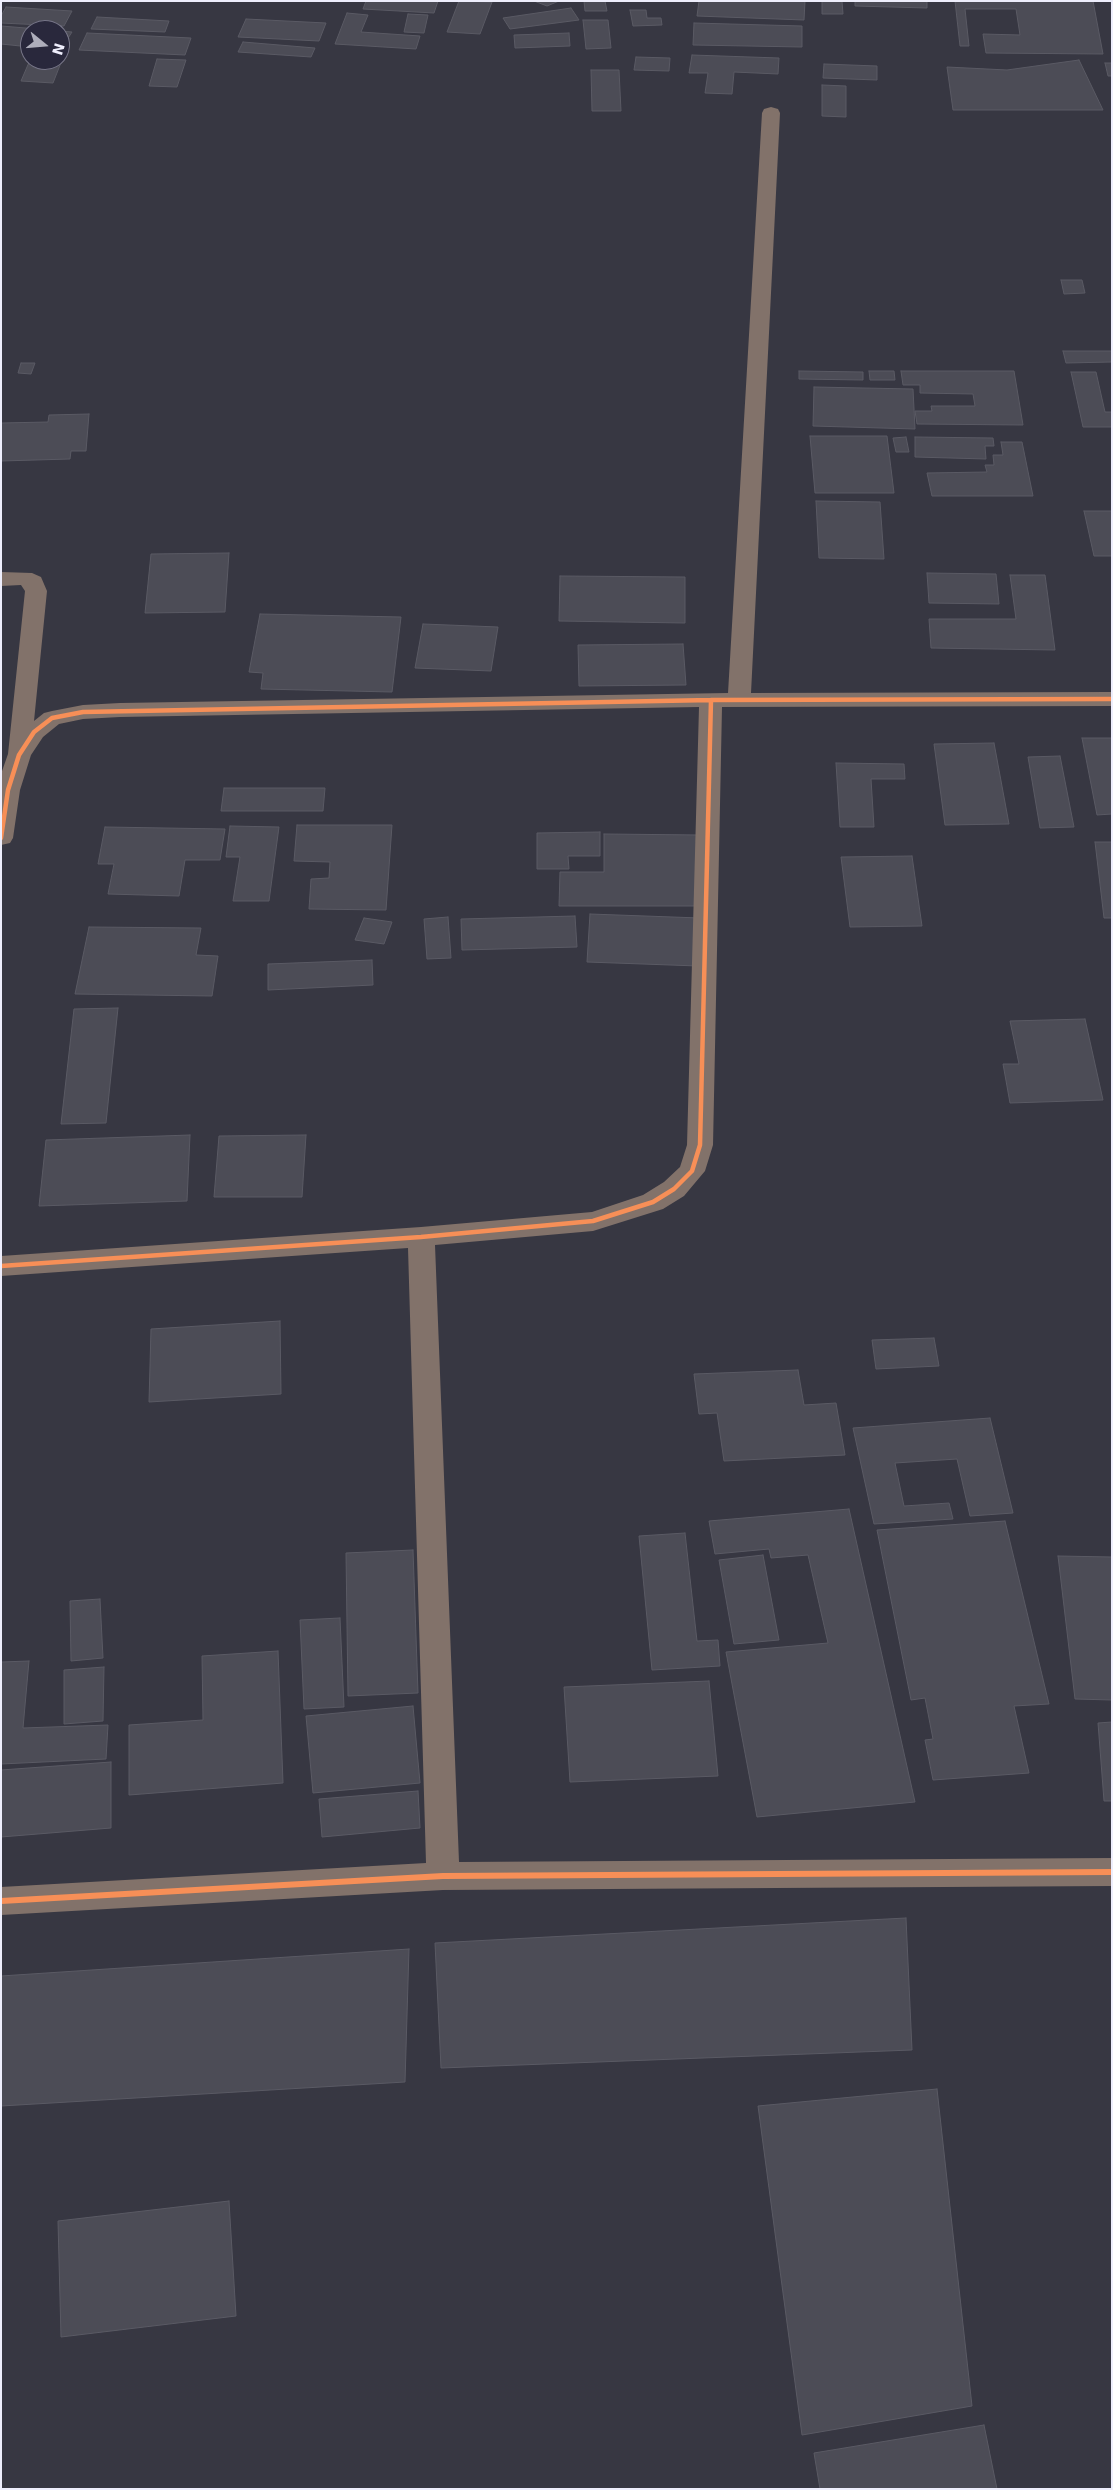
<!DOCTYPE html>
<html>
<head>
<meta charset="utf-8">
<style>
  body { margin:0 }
  #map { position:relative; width:1113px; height:2490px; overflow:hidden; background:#373742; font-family:"DejaVu Sans",sans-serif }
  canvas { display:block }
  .frame { position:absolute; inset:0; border:2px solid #eeeefc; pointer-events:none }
  .north { position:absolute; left:20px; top:20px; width:50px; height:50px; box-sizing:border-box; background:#29283c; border:1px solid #787789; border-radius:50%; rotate:107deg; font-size:14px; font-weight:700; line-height:20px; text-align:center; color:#eeeefc }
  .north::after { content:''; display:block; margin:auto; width:18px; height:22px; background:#aeaebb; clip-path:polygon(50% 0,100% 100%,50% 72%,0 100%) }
</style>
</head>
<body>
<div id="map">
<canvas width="1113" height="2490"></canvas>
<div class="frame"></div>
<div class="north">N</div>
</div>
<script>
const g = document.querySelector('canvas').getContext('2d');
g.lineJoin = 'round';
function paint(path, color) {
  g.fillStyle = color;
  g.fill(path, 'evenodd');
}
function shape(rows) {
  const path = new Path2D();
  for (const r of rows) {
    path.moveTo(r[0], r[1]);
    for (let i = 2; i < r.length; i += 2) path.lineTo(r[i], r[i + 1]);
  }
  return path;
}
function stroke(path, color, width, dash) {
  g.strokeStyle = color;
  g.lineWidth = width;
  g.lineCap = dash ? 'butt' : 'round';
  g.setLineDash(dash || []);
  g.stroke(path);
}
const building = shape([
  [366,1,438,1,434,13,363,9,366,1],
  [459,1,492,2,480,34,447,32,459,1],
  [534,1,559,1,547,6,534,1],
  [584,1,605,1,607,11,585,11,584,1],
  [699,1,805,1,804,20,697,16,699,1],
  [822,1,842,1,843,14,822,14,822,1],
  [855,1,927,1,927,8,855,6,855,1],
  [955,1,1093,1,1103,54,986,53,983,34,1020,35,1016,9,965,9,969,46,960,46,955,1],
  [6,7,72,11,64,26,1,23,1,16,6,7],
  [571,8,579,20,510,29,503,18,571,8],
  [630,10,646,10,647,18,661,18,662,25,633,26,630,10],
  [347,13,368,15,361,32,420,36,416,49,335,44,347,13],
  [408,14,428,15,424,33,404,32,408,14],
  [97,17,169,21,165,32,91,29,97,17],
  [246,19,326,23,319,41,238,37,246,19],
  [583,20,608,20,611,48,586,49,583,20],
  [694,23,802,26,802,47,693,45,694,23],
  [1,26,50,30,30,30,30,47,1,44,1,26],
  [60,31,72,32,61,49,60,49,60,31],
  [87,33,191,38,185,55,79,50,87,33],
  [569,33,570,46,515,48,514,35,569,33],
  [243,42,315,48,311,57,238,52,243,42],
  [60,55,64,55,53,83,21,81,30,60,60,60,60,55],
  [692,55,779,58,778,74,734,72,732,94,705,93,708,73,689,73,692,55],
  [636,57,670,58,669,71,634,70,636,57],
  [157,59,186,60,177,87,149,86,157,59],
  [1079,60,1103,110,953,110,947,67,1007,70,1079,60],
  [1105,63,1112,63,1112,76,1108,76,1105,63],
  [824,64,877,66,877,80,823,78,824,64],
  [591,70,619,70,621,111,592,111,591,70],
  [822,85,846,86,846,117,822,116,822,85],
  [1061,280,1082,280,1085,293,1064,294,1061,280],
  [1063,351,1112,351,1112,362,1066,363,1063,351],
  [21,363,35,363,31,374,18,373,21,363],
  [799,371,863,372,863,380,799,379,799,371],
  [869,371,894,371,895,380,870,380,869,371],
  [901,371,1014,371,1023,425,917,424,915,411,932,411,931,406,975,406,973,394,920,393,920,385,903,385,901,371],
  [1071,372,1096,372,1105,412,1112,412,1112,427,1083,427,1071,372],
  [814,387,913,389,915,429,813,426,814,387],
  [89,414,86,451,71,451,70,459,1,461,1,423,48,422,49,415,89,414],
  [810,436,887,436,894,493,815,493,810,436],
  [906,437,909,452,896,452,893,438,906,437],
  [915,437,993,438,994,446,985,446,986,459,915,457,915,437],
  [1001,442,1022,442,1033,496,932,496,927,473,987,472,985,465,994,465,993,455,1003,455,1001,442],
  [816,501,880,502,884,559,819,558,816,501],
  [1084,511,1112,511,1112,556,1094,556,1084,511],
  [229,553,225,612,145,613,151,554,229,553],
  [927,573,996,574,999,604,929,603,927,573],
  [1010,575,1045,575,1055,650,931,648,929,619,1016,619,1010,575],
  [560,576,685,577,685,623,559,621,560,576],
  [260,614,401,617,392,692,261,689,263,673,249,672,260,614],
  [423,624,498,627,491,671,415,668,423,624],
  [683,644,686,685,579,686,578,645,683,644],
  [1082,738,1112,738,1112,814,1097,815,1082,738],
  [994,743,1009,824,945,825,934,744,994,743],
  [1060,756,1074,827,1040,828,1028,757,1060,756],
  [836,763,904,764,905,779,871,779,874,827,840,827,836,763],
  [224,788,325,788,323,811,221,811,224,788],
  [297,825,392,825,386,910,309,909,311,879,329,878,330,862,294,861,297,825],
  [230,826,279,827,269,901,233,901,240,857,226,857,230,826],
  [105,827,225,829,220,860,185,860,179,896,108,894,114,864,98,864,105,827],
  [600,832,600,856,568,856,569,869,537,869,537,833,600,832],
  [604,834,700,835,702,906,559,906,560,872,604,872,604,834],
  [1095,842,1112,842,1112,918,1104,918,1095,842],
  [912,856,922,926,850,927,841,857,912,856],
  [590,914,700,918,698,966,587,962,590,914],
  [575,916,577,947,462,950,461,919,575,916],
  [448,917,451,958,427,959,424,919,448,917],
  [364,918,392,922,384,944,355,940,364,918],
  [89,927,201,928,196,955,218,956,212,996,75,994,89,927],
  [372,960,373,985,268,990,268,964,372,960],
  [118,1008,106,1123,61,1124,74,1009,118,1008],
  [1085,1019,1103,1100,1010,1103,1003,1064,1019,1064,1010,1021,1085,1019],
  [190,1135,187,1201,39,1206,46,1140,190,1135],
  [306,1135,302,1197,214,1197,219,1136,306,1135],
  [280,1321,281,1394,149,1402,151,1329,280,1321],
  [934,1338,939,1366,876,1369,872,1340,934,1338],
  [798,1370,804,1405,836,1403,845,1455,724,1461,717,1413,699,1414,694,1374,798,1370],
  [990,1418,1013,1513,970,1516,957,1459,895,1463,904,1506,949,1503,953,1519,874,1524,853,1428,990,1418],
  [849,1509,915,1802,757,1817,726,1652,828,1643,808,1555,771,1558,769,1549,715,1554,709,1521,849,1509],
  [1005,1521,1049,1704,1014,1706,1029,1773,933,1780,925,1740,933,1739,925,1698,911,1700,877,1530,1005,1521],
  [685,1533,697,1641,718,1640,720,1666,652,1670,639,1536,685,1533],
  [413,1550,418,1693,348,1696,346,1553,413,1550],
  [763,1555,779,1640,734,1644,719,1560,763,1555],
  [1058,1556,1112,1557,1112,1700,1075,1699,1058,1556],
  [100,1599,103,1658,71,1661,70,1601,100,1599],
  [340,1618,344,1707,304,1709,300,1620,340,1618],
  [278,1651,283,1783,129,1795,129,1725,203,1720,202,1656,278,1651],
  [29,1661,23,1728,108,1725,106,1759,1,1764,1,1662,29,1661],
  [104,1667,103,1721,64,1724,64,1670,104,1667],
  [709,1681,718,1776,570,1782,564,1687,709,1681],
  [413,1706,420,1783,313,1793,306,1716,413,1706],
  [1112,1722,1112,1801,1104,1801,1098,1723,1112,1722],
  [111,1762,111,1828,1,1837,1,1770,111,1762],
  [418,1791,420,1828,322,1837,319,1799,418,1791],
  [906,1918,912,2050,441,2068,435,1943,906,1918],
  [409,1949,405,2082,1,2106,1,1976,409,1949],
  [937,2089,972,2406,802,2435,758,2106,937,2089],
  [229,2201,236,2316,61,2337,58,2221,229,2201],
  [984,2425,997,2489,820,2489,814,2453,984,2425]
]);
paint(building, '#4c4c56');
stroke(building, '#5a5a64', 1);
paint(shape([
  [771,107,778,109,780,113,751,693,1112,692,1112,706,722,707,713,1145,705,1171,684,1196,663,1209,593,1231,435,1245,459,1862,1112,1858,1112,1886,443,1890,1,1915,1,1887,426,1863,408,1248,1,1276,1,1256,421,1227,592,1212,643,1195,664,1182,680,1167,687,1145,699,707,120,717,83,719,59,724,43,737,31,755,20,790,13,838,10,843,1,845,1,774,8,754,25,591,21,585,1,586,1,572,32,573,41,577,47,591,34,721,44,713,52,711,83,705,120,703,728,693,762,113,764,109,771,107]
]), '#82726a');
stroke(shape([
  [1,838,8,790,19,755,34,732,52,718,83,712,711,700,1112,699],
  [1,1266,421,1237,593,1221,653,1202,674,1189,692,1171,700,1145,711,700]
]), '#f78f57', 4.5);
stroke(shape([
  [1,1901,443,1876,1112,1872]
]), '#f78f57', 6);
</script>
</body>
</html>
